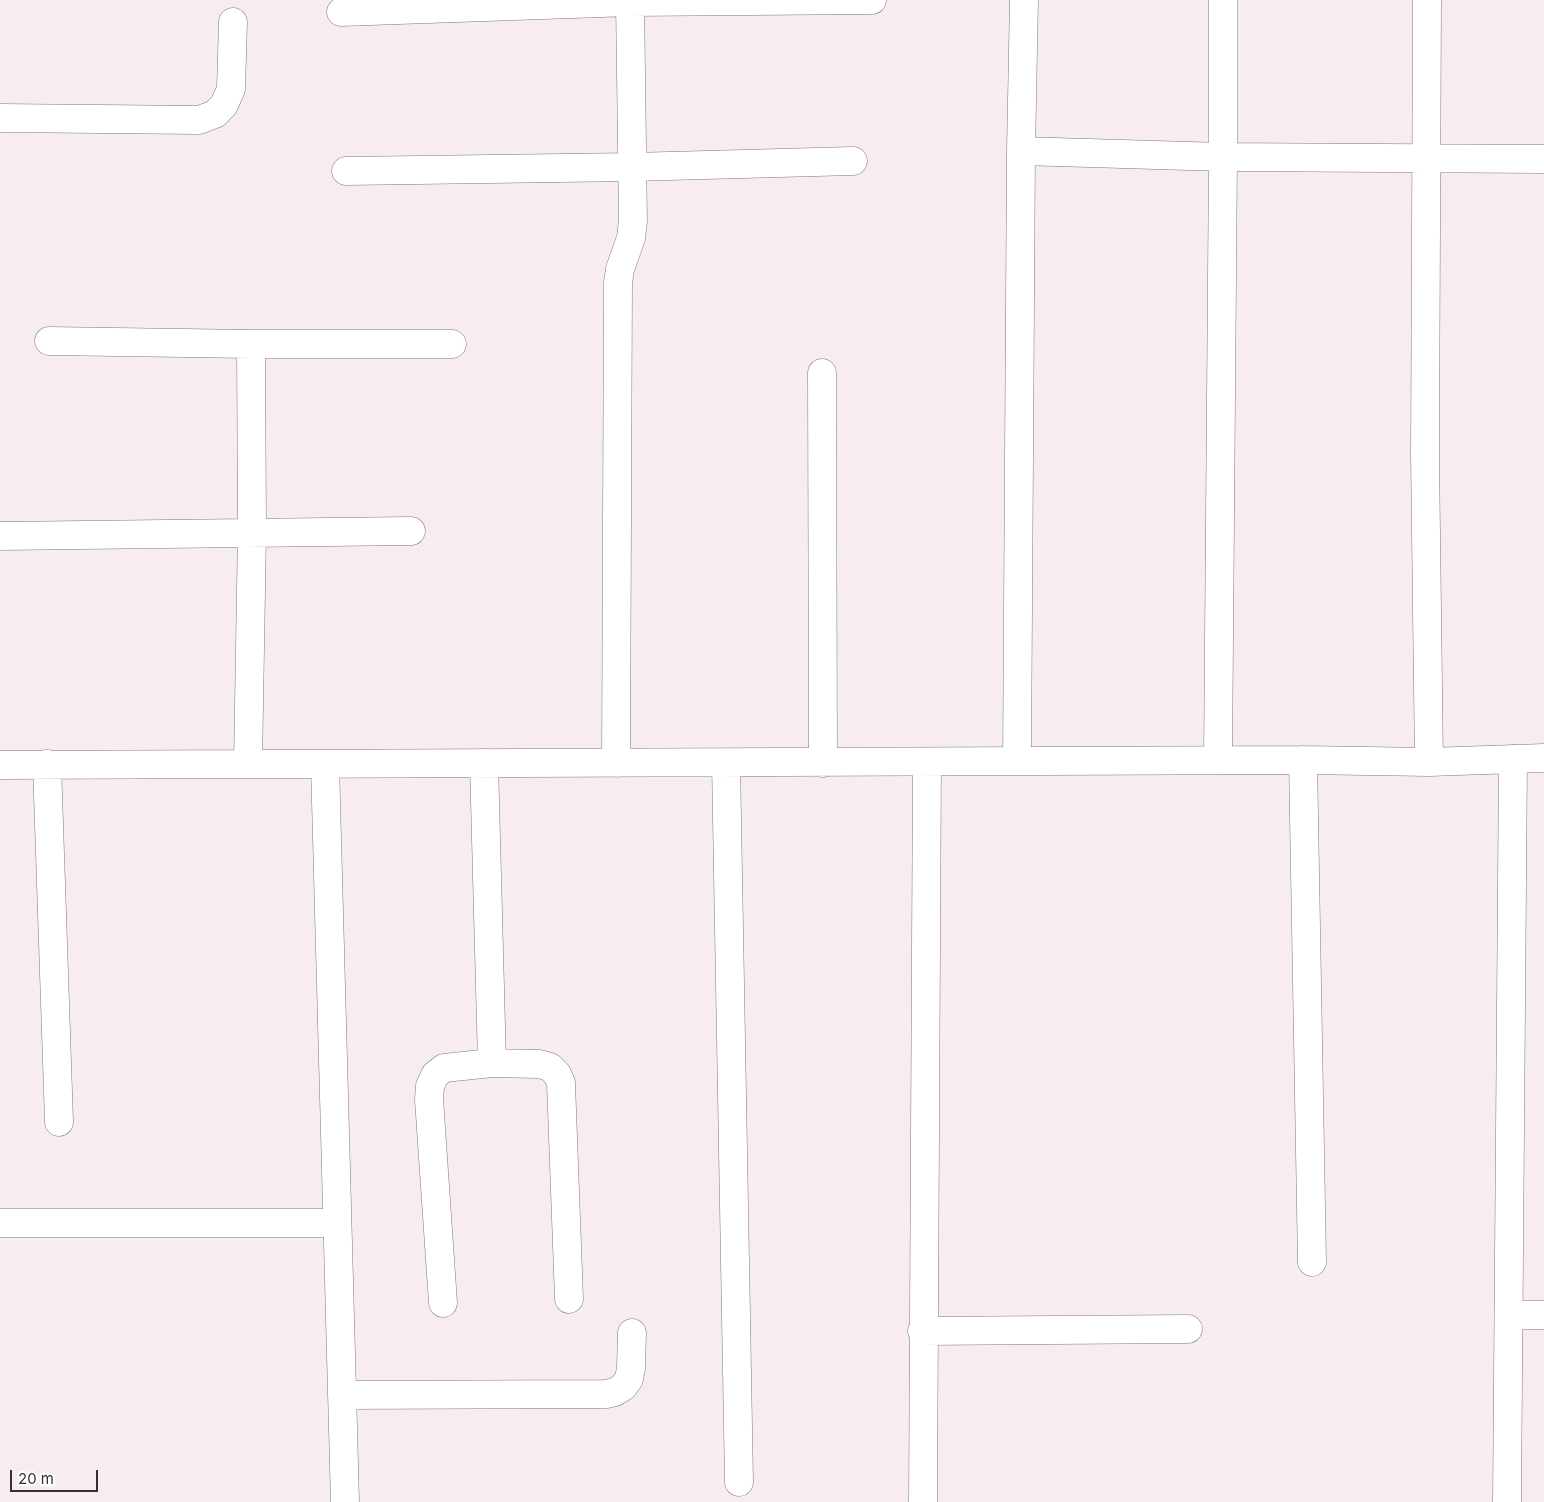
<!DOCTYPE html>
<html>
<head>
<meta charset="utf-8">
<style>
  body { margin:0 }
  #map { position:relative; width:1544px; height:1502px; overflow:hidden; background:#f7ecef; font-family:Inter,sans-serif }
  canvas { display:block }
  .scale { position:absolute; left:10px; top:1470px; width:88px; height:22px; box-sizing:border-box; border:2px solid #353132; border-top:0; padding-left:6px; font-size:15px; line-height:18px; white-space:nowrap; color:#353132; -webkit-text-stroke:4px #fff; paint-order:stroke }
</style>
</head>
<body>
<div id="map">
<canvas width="1544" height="1502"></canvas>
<div class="scale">20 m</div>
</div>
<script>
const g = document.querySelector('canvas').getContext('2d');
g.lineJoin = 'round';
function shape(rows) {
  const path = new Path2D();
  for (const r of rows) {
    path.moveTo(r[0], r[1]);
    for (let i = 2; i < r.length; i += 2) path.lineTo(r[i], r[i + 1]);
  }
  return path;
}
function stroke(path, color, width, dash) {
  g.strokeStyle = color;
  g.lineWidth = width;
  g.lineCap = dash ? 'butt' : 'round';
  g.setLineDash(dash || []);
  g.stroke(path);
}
const minor = shape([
  [1427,0,1425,457,1429,762],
  [341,12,630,2,872,0],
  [0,118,199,120,215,114,224,105,231,89,233,22],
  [1021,151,1223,157,1544,159],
  [346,171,632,167,853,161],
  [49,341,251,344],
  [822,373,823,763],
  [0,536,411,531],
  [1218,760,1223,157,1223,0],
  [1303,760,1312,1262],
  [1017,761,1021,151,1024,0],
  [484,763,492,1063],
  [616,763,618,283,620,269,631,238,633,221,630,0],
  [726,763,739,1482],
  [47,764,59,1122],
  [248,764,252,532,251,344,452,344],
  [325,764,345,1502],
  [0,765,1303,760,1429,762,1544,758],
  [0,1223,337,1223],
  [443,1303,429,1099,430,1086,435,1075,444,1068,492,1063,539,1064,550,1067,557,1074,561,1083,569,1299],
  [1509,1315,1544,1315],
  [922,1331,1188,1329],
  [342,1395,606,1394,615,1392,623,1387,629,1379,631,1368,632,1333],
  [923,1502,927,762],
  [1507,1502,1513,759]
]);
stroke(minor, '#81777a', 29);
stroke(minor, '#fff', 28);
</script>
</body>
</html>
